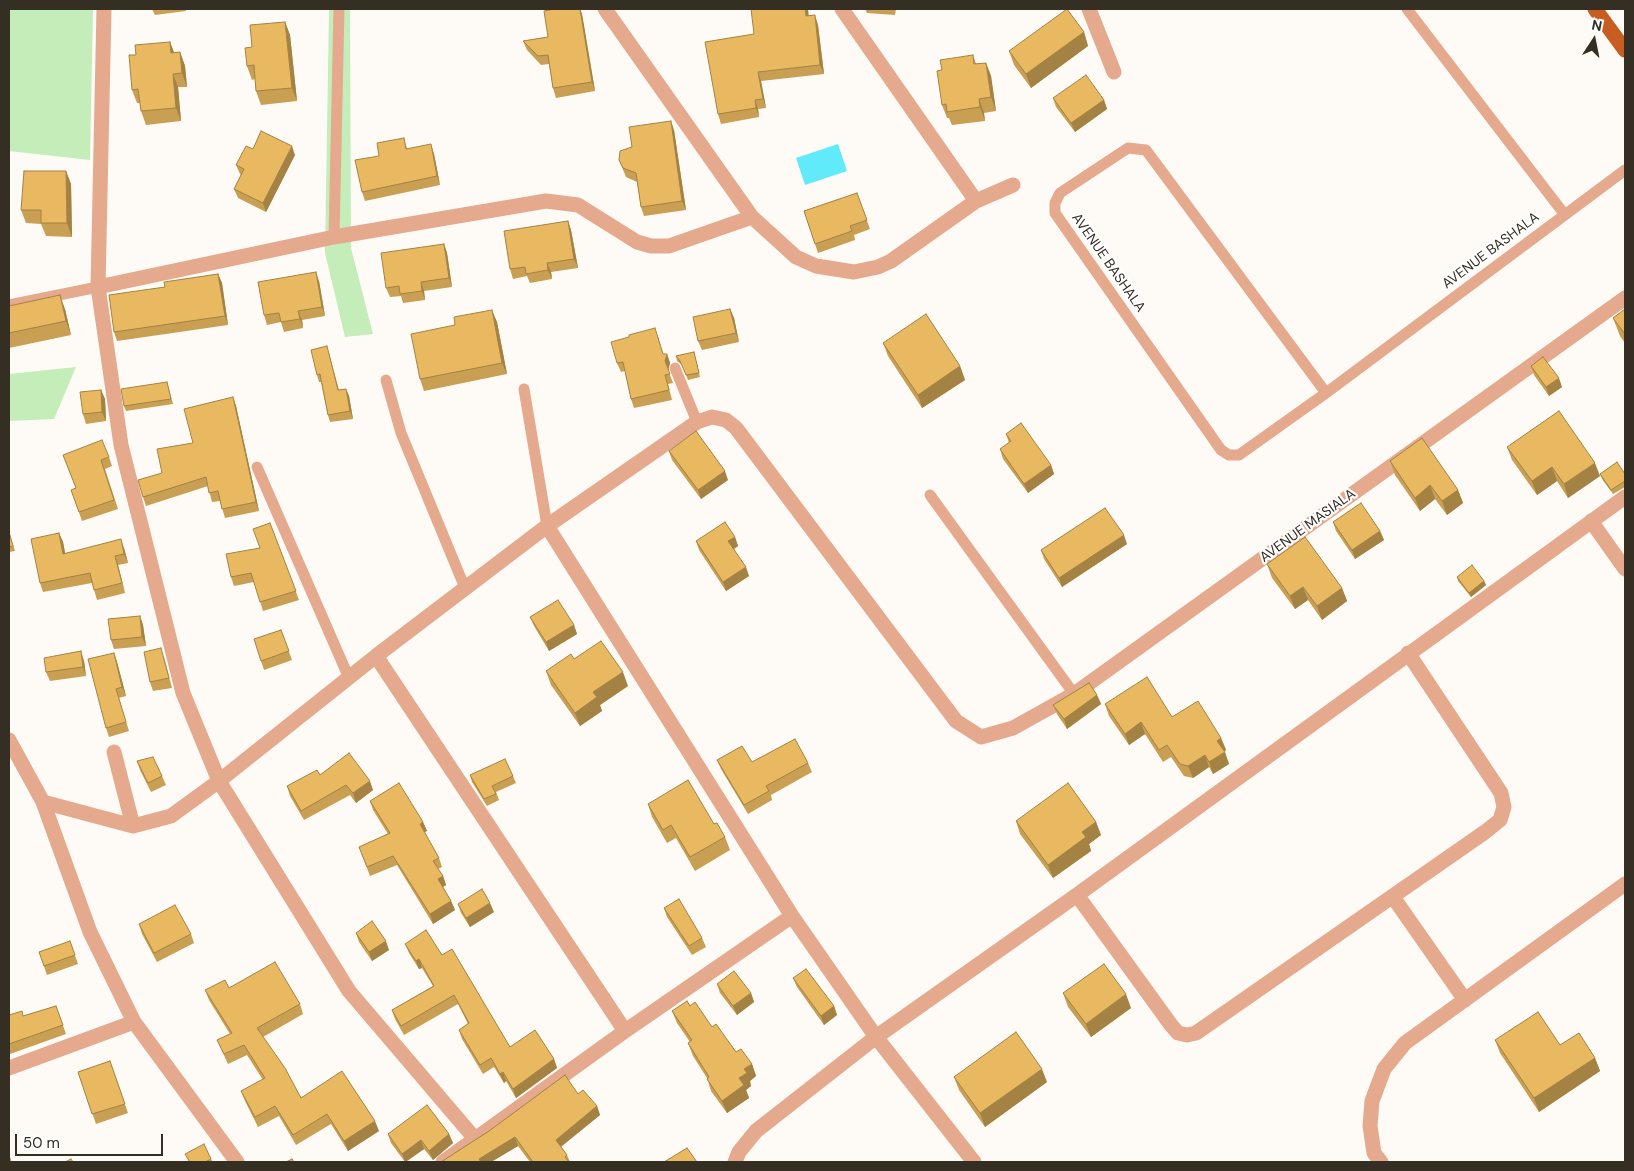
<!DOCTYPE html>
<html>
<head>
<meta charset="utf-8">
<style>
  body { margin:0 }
  #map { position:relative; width:1634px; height:1171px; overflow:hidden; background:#fefbf6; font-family:"DM Sans",sans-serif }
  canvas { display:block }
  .frame { position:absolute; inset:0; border:10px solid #342e23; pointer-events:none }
  .north { position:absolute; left:1569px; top:15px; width:50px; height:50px; -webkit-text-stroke:4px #fff; paint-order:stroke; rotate:11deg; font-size:14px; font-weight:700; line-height:20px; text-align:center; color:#342e23 }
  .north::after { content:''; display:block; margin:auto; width:18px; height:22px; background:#342e23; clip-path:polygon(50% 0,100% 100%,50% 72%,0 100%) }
  .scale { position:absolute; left:15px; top:1134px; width:148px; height:22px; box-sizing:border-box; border:2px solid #342e23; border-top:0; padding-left:6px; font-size:15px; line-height:18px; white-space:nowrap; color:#342e23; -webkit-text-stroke:4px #fff; paint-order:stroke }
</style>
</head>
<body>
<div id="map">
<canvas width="1634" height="1171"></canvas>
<div class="frame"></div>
<div class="north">N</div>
<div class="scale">50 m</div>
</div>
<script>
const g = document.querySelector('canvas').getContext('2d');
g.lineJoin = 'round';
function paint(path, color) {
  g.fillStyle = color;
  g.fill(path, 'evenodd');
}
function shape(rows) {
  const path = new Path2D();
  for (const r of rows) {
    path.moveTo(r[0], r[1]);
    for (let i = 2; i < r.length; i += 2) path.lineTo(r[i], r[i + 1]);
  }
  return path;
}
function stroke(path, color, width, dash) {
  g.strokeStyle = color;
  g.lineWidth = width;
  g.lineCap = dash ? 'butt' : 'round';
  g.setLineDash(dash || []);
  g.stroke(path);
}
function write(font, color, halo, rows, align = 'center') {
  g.font = font + ' "DM Sans",sans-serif';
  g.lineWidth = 4.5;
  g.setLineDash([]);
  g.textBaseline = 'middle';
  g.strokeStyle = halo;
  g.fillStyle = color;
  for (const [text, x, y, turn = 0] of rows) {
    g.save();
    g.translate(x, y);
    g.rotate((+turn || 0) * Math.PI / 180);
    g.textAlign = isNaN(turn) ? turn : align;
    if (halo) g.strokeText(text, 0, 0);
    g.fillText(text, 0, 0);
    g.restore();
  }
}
paint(shape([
  [9,9,93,9,90,160,9,151,9,153],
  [329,9,350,9,351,248,373,334,345,337,325,253],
  [76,367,54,419,9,421,9,374]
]), '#c5edb9');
paint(shape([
  [838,144,847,171,805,185,796,158]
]), '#61ebfa');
stroke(shape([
  [1407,9,1565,215],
  [334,237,339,9],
  [9,305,98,287],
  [675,368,697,422],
  [386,380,401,433,465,588],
  [524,389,547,526],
  [1326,393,1146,150,1128,148,1060,193,1055,203,1055,213,1221,450,1229,455,1239,455,1326,393,1625,170],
  [257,467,349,678],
  [930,495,1074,694]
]), '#e5a98d', 11);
stroke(shape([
  [104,9,98,287,121,445,183,693,219,781,349,991,476,1140],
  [605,9,752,217,796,257,816,266,854,272,878,267,891,261,976,201,1013,185],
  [842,9,976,201],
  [1089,9,1114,72],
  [98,287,334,237,546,201,578,205,637,242,651,246,669,246,752,217],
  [1591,521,1625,569],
  [547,526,792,916,876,1037,974,1162],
  [376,656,625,1031],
  [9,740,43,802,133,826,171,816,219,781,376,656,547,526,697,422,712,417,726,420,736,428,956,721,981,737,1013,728,1074,694,1625,298],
  [114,752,133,826],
  [43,802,90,932,134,1022,237,1162],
  [1077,895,1171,1025,1178,1033,1187,1035,1196,1033,1485,832,1500,820,1504,807,1501,793,1408,653],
  [1393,897,1465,1000],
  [9,1068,134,1022],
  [443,1162,625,1031,792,916],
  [735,1162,739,1152,756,1131,876,1037,1077,895,1625,497],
  [1381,1162,1374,1153,1370,1126,1372,1101,1384,1069,1405,1043,1625,884]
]), '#e5a98d', 15);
stroke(shape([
  [1595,9,1625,50]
]), '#c85d22', 15);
paint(shape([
  [152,9,186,9,186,11,155,15],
  [555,9,580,9,582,14,595,91,556,98,553,88,549,64,541,65,527,50,523,41,548,37],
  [865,9,896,9,895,15,867,13],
  [809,16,818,25,824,74,761,81,766,108,758,109,759,117,721,124,718,114,754,34],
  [285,22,290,35,297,101,261,105,256,91,255,79,252,80,247,66],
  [1084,32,1088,46,1031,88,1014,65,1009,51],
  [170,42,174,53,180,52,185,66,187,87,178,87,181,121,146,125,141,111,140,103,137,103,132,90,136,55],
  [973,55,976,64,986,63,991,76,996,111,984,113,985,121,952,125,949,118,947,118,942,105,942,70],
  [1053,98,1104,100,1107,109,1075,132,1056,107],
  [674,130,686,210,644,216,641,207,637,182,626,177,619,160],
  [404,138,407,149,434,154,440,185,365,201,362,192,379,156],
  [253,149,295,155,266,212,238,198,234,189,241,175,240,174,236,165],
  [66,171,71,184,72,237,46,236,41,224,26,223,21,210],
  [857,193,870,229,854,235,855,240,818,253,804,211],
  [568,221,571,230,578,268,551,272,552,279,530,283,527,276,513,279,510,269],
  [444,244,447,253,452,287,424,291,425,300,403,303,401,296,390,297,386,288],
  [218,274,222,283,228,325,117,341,114,332,165,287],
  [319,281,325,316,302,320,303,328,284,332,281,322,267,325,264,315],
  [9,306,65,309,71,335,9,348],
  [730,309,734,318,739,342,702,350,698,341],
  [1625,309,1625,343,1620,336,1613,318],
  [497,322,507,374,424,391,420,379,455,325],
  [658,337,663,354,667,354,670,363,668,370,673,383,668,384,672,400,634,408,631,399,625,371,621,372,617,363],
  [883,343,960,366,965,380,922,408,888,356],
  [694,352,700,377,688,380,682,365,677,361,676,356],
  [329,353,339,390,346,389,349,396,353,419,330,422,328,415,321,382,319,382,317,375],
  [1531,366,1562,387,1549,396,1534,375],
  [167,382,173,404,126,411,124,406],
  [101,390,105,399,106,421,86,424,83,414],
  [233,397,236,406,259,511,225,518,220,501,212,502,208,486,146,506,143,497,162,473,193,443],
  [1006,434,1051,465,1054,474,1028,493,1003,459,1000,449,1009,443],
  [1507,447,1600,476,1568,498,1557,481,1537,495,1512,460],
  [669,451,728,480,701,499,672,460],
  [63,455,109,457,112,466,105,469,118,509,82,521,71,490,76,488],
  [1390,461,1458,490,1463,503,1447,515,1435,499,1420,511,1395,475],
  [1600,474,1625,474,1625,487,1613,494,1602,479],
  [1333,522,1380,531,1384,540,1355,559,1336,531],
  [270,523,299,600,263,611,254,582,234,586,231,577,260,548],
  [9,532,15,551,9,552],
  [59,533,63,542,65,553,124,548,128,563,118,565,125,593,97,600,92,583,43,592,40,583],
  [735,537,738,546,734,549,749,576,726,591,699,550,696,541],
  [1127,544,1062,587,1044,559,1041,550],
  [1267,564,1342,588,1347,601,1322,620,1308,600,1295,609,1272,578],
  [1457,577,1484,581,1486,585,1471,597,1458,581],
  [140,616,143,625,146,646,114,649,111,640],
  [530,617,574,625,577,634,549,651,534,626],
  [281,630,292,660,264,670,254,639],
  [114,653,117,662,126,696,119,698,129,731,109,737,106,728],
  [164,657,172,688,153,691,150,682],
  [574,659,628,686,600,705,602,711,580,726,551,685,546,671],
  [84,661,86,676,50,681,46,672],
  [1097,695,1101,704,1067,729,1057,714,1053,705],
  [1105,704,1172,717,1221,738,1226,750,1224,751,1229,764,1213,774,1209,767,1193,778,1184,776,1171,757,1163,762,1145,734,1129,745,1109,716],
  [717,760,752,762,808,763,812,772,771,795,772,800,748,814,721,769],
  [137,761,162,776,166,785,151,792,140,770],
  [320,775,373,790,356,803,350,795,304,820,290,796,287,786],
  [470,775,513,776,516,783,496,792,499,800,487,806,472,782],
  [370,801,423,822,427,831,424,832,439,858,442,867,438,869,443,876,446,885,443,887,451,901,455,910,433,924,397,865,370,876,359,847,388,834,373,810],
  [648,804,714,824,725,837,730,850,695,871,676,838,667,843,652,817],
  [1016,821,1096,822,1101,835,1089,844,1091,851,1053,878,1020,834],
  [458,904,494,912,470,927,461,913],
  [664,908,702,938,706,947,692,955,667,917],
  [139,924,191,934,194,943,157,962,142,934],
  [356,933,389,950,372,961,359,942],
  [70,941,78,964,47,975,39,952],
  [405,944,442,955,510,1047,554,1059,557,1068,516,1098,506,1081,504,1083,494,1067,483,1074,462,1039,459,1030,468,1024,458,1004,404,1035,395,1019,392,1010,433,986,422,968,419,969,409,953],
  [793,978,834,1006,837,1015,824,1025,797,987],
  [717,984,751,993,754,1002,737,1015,720,993],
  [229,988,300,1004,303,1014,263,1037,301,1098,379,1131,348,1151,331,1124,296,1145,279,1116,258,1127,245,1101,241,1091,263,1080,247,1055,228,1064,217,1040,230,1034,209,1000,205,990],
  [1063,993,1131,1008,1091,1037,1068,1007],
  [56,1006,66,1034,10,1054,9,1050,9,1015,23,1016],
  [690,1006,712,1027,736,1052,752,1064,756,1076,750,1081,751,1086,746,1090,749,1098,727,1113,711,1091,707,1078,693,1056,688,1043,690,1042,677,1023,672,1011],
  [1495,1040,1560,1045,1595,1058,1600,1071,1539,1112,1500,1053],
  [110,1061,128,1113,96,1124,78,1072],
  [954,1077,1047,1082,985,1127,959,1090],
  [578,1094,597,1106,600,1115,561,1147,567,1155,570,1162,530,1162,518,1146,491,1162,441,1162],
  [388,1134,449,1134,453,1143,433,1160,424,1149,406,1162,405,1162,391,1143],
  [185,1154,211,1159,213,1162,189,1162],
  [9,1155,10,1157,12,1162,9,1162]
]), '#c89f53');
paint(shape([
  [580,9,582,14,595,91,592,82],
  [805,9,808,9,810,26,806,16],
  [815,15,818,25,824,74,820,65],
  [285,22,290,35,297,101,292,88],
  [1084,32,1088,46,1031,88,1026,74],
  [170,42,175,55,171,53],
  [180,52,185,66,187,87,182,73],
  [986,63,991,76,996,111,991,97],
  [758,72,761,81,766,108,763,99],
  [173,74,178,87,181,121,176,108],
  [979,99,984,113,985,121,980,107],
  [755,100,758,109,759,117,756,108],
  [1104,100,1107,109,1075,132,1071,123],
  [671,121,674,130,686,210,682,201],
  [431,144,434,154,440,185,437,176],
  [292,146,295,155,266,212,263,203],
  [66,171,71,184,72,237,67,223],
  [568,221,571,230,578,268,574,259],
  [444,244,447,253,452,287,449,278],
  [547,263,551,272,552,279,548,270],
  [316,272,319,281,325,316,322,307],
  [218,274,222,283,228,325,225,316],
  [421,282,424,291,425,300,422,291],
  [60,295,65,309,71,335,66,321],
  [730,309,734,318,739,342,736,333],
  [492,310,497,322,507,374,502,363],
  [298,311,302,320,303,328,300,319],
  [655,328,665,360,667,354,670,363,668,370],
  [960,366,965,380,922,408,918,395],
  [1559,378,1562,387,1549,396,1546,387],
  [346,389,349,396,353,419,350,411],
  [101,390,105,399,106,421,102,412],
  [233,397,236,406,259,511,256,502],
  [1595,463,1600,476,1568,498,1564,484],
  [1051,465,1054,474,1028,493,1024,484],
  [1552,467,1557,481,1537,495,1532,481],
  [725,471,728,480,701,499,698,490],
  [1430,485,1435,499,1420,511,1415,498],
  [1458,490,1463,503,1447,515,1442,501],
  [1380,531,1384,540,1355,559,1352,550],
  [59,533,63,542,67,563,63,554],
  [1124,535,1127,544,1062,587,1059,578],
  [735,537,738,546,732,550,728,541],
  [121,539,124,548,128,563,124,554],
  [115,556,118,565,125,593,122,583],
  [746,567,749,576,726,591,723,582],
  [1484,581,1486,585,1471,597,1469,593],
  [1303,587,1308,600,1295,609,1290,596],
  [1342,588,1347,601,1322,620,1317,606],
  [140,616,143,625,146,646,142,637],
  [574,625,577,634,549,651,546,642],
  [81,651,84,661,86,676,83,667],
  [114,653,117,662,126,696,122,687],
  [623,672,628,686,600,705,602,711,580,726,575,713,593,692],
  [1097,695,1101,704,1067,729,1064,719],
  [1141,722,1145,734,1129,745,1125,734],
  [1221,738,1226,750,1222,753,1217,741],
  [1225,752,1229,764,1213,774,1209,762],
  [1205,755,1209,767,1193,778,1188,766],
  [370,781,373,790,356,803,353,793],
  [423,822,427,831,423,833,420,824],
  [1096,822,1101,835,1089,844,1091,851,1053,878,1048,865,1082,832],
  [443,876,446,885,441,888,438,879],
  [451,901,455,910,433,924,430,914],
  [490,903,494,912,470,927,466,918],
  [386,941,389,950,372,961,369,952],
  [419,959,422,968,419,969,416,961],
  [751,993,754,1002,737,1015,733,1006],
  [1126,994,1131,1008,1091,1037,1086,1024],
  [834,1006,837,1015,824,1025,821,1016],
  [1595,1058,1600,1071,1539,1112,1534,1098],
  [554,1059,557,1068,516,1098,513,1089],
  [752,1064,756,1076,750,1081,751,1086,746,1090,749,1098,727,1113,722,1101,739,1078,744,1069],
  [1042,1069,1047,1082,985,1127,980,1113],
  [503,1072,506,1081,504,1083,500,1074],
  [597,1106,600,1115,559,1148,556,1140],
  [375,1121,379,1131,348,1151,344,1141],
  [449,1134,453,1143,433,1160,429,1151],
  [515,1137,518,1146,491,1162,480,1162,479,1159],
  [421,1140,424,1149,405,1162,402,1154]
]), '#a38244');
const building = shape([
  [555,9,580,9,592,82,553,88,548,55,538,56,523,41,548,37,544,11,555,9],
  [751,9,805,9,806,16,815,15,820,65,758,72,763,99,755,100,756,108,718,114,705,42,754,34,751,9],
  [1067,9,1084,32,1026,74,1009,51,1067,9],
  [285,22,292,88,256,91,254,65,247,66,245,48,252,47,250,25,285,22],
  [170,42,171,53,180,52,182,73,173,74,176,108,141,111,138,89,132,90,129,55,136,55,135,45,170,42],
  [973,55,974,64,986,63,991,97,979,99,980,107,947,112,946,104,942,105,937,71,942,70,940,60,973,55],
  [1086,75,1104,100,1071,123,1053,98,1086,75],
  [671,121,682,201,641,207,636,173,623,168,619,160,620,151,632,147,629,127,671,121],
  [261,131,292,146,263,203,234,189,244,169,236,165,246,146,253,149,261,131],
  [404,138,406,149,431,144,437,176,362,192,355,160,379,156,377,143,404,138],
  [24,171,66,171,67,223,41,223,41,210,21,210,24,171],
  [857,193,867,220,850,226,852,231,815,244,804,211,857,193],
  [568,221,574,259,547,263,548,270,526,274,525,267,510,269,504,231,568,221],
  [444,244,449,278,421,282,422,291,400,294,399,286,386,288,381,253,444,244],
  [316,272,322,307,298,311,300,319,281,322,279,313,264,315,258,282,316,272],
  [218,274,225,316,114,332,109,295,165,287,164,282,218,274],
  [60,295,66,321,9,333,9,306,60,295],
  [730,309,736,333,698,341,693,317,730,309],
  [1625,309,1625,334,1613,318,1625,309],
  [492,310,502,363,420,379,411,334,455,325,454,317,492,310],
  [926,314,960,366,918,395,883,343,926,314],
  [655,328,663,354,667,354,665,361,670,374,665,375,669,390,631,399,623,362,617,363,611,342,629,337,629,335,655,328],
  [327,346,338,390,346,389,350,411,328,415,320,374,317,375,311,350,327,346],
  [694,352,699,373,686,375,680,361,676,356,694,352],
  [1543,357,1559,378,1546,387,1531,366,1543,357],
  [167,382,171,399,124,406,121,389,167,382],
  [101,390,102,412,83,414,80,392,101,390],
  [233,397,256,502,222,509,218,491,209,493,206,477,143,497,138,480,162,473,157,449,193,443,184,409,233,397],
  [1559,411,1595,463,1564,484,1552,467,1532,481,1507,447,1559,411],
  [1021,423,1051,465,1024,484,1000,449,1011,441,1006,434,1021,423],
  [696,431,725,471,698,490,669,451,696,431],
  [1422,438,1458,490,1442,501,1430,485,1415,498,1390,461,1422,438],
  [102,440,109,457,101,460,114,500,79,512,71,490,76,488,63,455,102,440],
  [1617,462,1625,474,1625,481,1611,490,1600,474,1617,462],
  [1361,503,1380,531,1352,550,1333,522,1361,503],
  [1105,508,1124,535,1059,578,1041,550,1105,508],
  [725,522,735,537,728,541,746,567,723,582,696,541,725,522],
  [270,523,296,591,260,602,251,573,231,577,226,554,260,548,253,529,270,523],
  [9,532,13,546,9,547,9,532],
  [59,533,63,554,121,539,124,554,115,556,122,583,94,590,90,573,40,583,31,539,59,533],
  [1305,537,1342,588,1317,606,1303,587,1290,596,1267,564,1305,537],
  [1472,565,1484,581,1469,593,1457,577,1472,565],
  [558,600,574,625,546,642,530,617,558,600],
  [140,616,142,637,111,640,108,619,140,616],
  [281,630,289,651,261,661,254,639,281,630],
  [601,641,623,672,593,692,597,697,575,713,546,671,571,654,574,659,601,641],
  [161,648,169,678,150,682,144,652,161,648],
  [81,651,83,667,46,672,44,658,81,651],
  [114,653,122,687,116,689,126,722,106,728,88,659,114,653],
  [1147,677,1172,717,1198,701,1221,738,1217,741,1225,752,1209,762,1205,755,1188,766,1180,764,1167,745,1159,750,1141,722,1125,734,1105,704,1147,677],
  [1089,683,1097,695,1064,719,1053,705,1089,683],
  [795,739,808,763,766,786,769,791,744,805,717,760,742,746,752,762,795,739],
  [349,753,370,781,353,793,346,785,301,811,287,786,317,770,320,775,349,753],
  [153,757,162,776,148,783,137,761,153,757],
  [505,759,513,776,492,786,496,794,484,799,470,775,505,759],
  [688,780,714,824,717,823,725,837,690,857,671,825,663,830,648,804,688,780],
  [399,783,423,822,420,824,439,858,433,861,443,876,438,879,451,901,430,914,393,856,367,867,359,847,390,833,370,801,399,783],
  [1068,783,1096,822,1082,832,1086,837,1048,865,1016,821,1068,783],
  [482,889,490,903,466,918,458,904,482,889],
  [679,899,702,938,689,946,664,908,679,899],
  [175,905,191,934,154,953,139,924,175,905],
  [372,921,386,941,369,952,356,933,372,921],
  [426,930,442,955,452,949,510,1047,535,1030,554,1059,513,1089,503,1072,500,1074,491,1058,480,1065,459,1030,469,1023,454,995,401,1026,392,1010,434,986,419,959,416,961,405,944,426,930],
  [70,941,75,955,44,966,39,952,70,941],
  [275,962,300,1004,257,1028,285,1068,301,1098,342,1071,375,1121,344,1141,327,1114,293,1135,275,1106,255,1117,241,1091,265,1078,244,1045,224,1054,217,1040,232,1033,205,990,225,980,229,988,275,962],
  [1104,964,1126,994,1086,1024,1063,993,1104,964],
  [806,969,834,1006,821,1016,793,978,806,969],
  [734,971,751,993,733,1006,717,984,734,971],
  [687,1001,690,1006,695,1002,712,1027,716,1024,736,1052,741,1049,752,1064,744,1069,747,1073,739,1078,744,1085,722,1101,707,1079,709,1077,688,1043,692,1040,672,1011,687,1001],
  [56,1006,63,1025,9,1044,9,1015,22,1011,23,1016,56,1006],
  [1538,1012,1560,1045,1579,1033,1595,1058,1534,1098,1495,1040,1538,1012],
  [1016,1032,1042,1069,980,1113,954,1077,1016,1032],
  [110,1061,125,1104,92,1114,78,1072,110,1061],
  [565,1075,578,1094,583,1090,597,1106,556,1140,567,1155,565,1157,569,1162,533,1162,515,1137,479,1159,481,1162,441,1162,489,1131,565,1075],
  [427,1105,449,1134,429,1151,421,1140,402,1154,388,1134,427,1105],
  [204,1144,211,1159,205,1162,190,1162,185,1154,204,1144],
  [687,1148,697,1162,664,1162,687,1148],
  [71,1159,73,1162,65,1162,71,1159],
  [292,1159,294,1162,286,1162,292,1159]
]);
paint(building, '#e9b961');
stroke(building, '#a38244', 1);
write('14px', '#342e23', '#fff', [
  ["AVENUE BASHALA",1491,251,-37],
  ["AVENUE BASHALA",1108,263,55],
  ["AVENUE MASIALA",1308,526,-36]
]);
</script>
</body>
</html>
